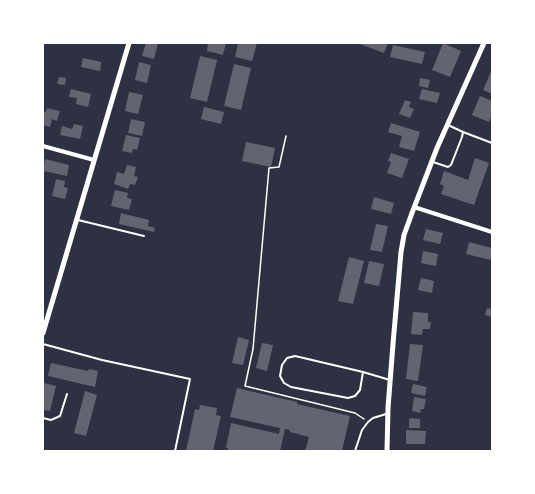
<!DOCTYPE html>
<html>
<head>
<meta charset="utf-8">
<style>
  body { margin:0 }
  #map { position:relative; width:535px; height:494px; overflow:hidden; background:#2d3142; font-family:"DM Sans",sans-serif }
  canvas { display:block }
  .frame { position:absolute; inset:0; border:44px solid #fff; pointer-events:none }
</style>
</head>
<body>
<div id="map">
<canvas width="535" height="494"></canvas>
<div class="frame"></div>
</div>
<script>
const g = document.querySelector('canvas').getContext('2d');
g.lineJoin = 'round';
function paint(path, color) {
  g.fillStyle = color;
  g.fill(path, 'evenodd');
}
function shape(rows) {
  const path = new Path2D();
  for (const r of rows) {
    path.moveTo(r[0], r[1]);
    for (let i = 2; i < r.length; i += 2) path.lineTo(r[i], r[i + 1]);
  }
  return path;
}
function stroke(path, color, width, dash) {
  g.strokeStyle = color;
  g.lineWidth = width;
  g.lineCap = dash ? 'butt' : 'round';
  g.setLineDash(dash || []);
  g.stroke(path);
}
paint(shape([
  [146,43,158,43,154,59,142,56],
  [208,43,226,43,223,55,207,51],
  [238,43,257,43,252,61,235,57],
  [357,43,388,43,384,53],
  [443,43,461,51,450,77,432,70],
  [393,45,425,52,422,64,390,57],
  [200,56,217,60,207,102,190,98],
  [83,58,101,62,100,71,81,67],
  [139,62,151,65,147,83,135,80],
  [234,64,251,68,241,110,224,106],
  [492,69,492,94,483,90],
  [59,77,66,78,65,85,57,84],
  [420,78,430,80,428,88,419,86],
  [71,89,91,94,88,107,76,104,77,98,69,97],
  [422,89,440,93,437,103,419,99],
  [129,92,143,95,138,114,125,111],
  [480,96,492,101,492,115,489,122,472,115],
  [405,100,411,102,409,107,414,109,410,118,399,114],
  [204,107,224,112,221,124,201,119],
  [47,108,60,111,57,121,52,119,50,127,43,125,43,112,46,112],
  [131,119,145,122,142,136,128,133],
  [391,123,420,132,414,151,399,147,402,136,388,132],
  [74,124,83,126,80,139,60,135,62,126,72,129],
  [126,135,140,138,137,150,133,149,132,153,122,151],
  [246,142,275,148,271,167,242,161],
  [391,153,409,159,402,178,387,173,391,162,388,161],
  [475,158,489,163,474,205,441,194,444,186,440,184,444,171,468,180],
  [45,159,69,165,67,176,43,171],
  [127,165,136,167,134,176,138,177,135,185,130,184,128,189,114,184,117,172,124,174],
  [56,179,65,181,64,187,68,188,65,199,52,196],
  [115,190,128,193,127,198,132,199,129,210,111,206],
  [374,197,394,203,391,214,371,209],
  [121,213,149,220,148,226,155,228,154,232,119,224],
  [376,224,388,226,382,252,370,250],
  [426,229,443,233,440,244,423,240],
  [469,242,492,248,491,260,466,254],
  [423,251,438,254,436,266,421,263],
  [349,257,364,261,353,304,338,301],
  [369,261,384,264,379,286,364,283],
  [421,278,434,281,432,293,418,290],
  [487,308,492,309,492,317,485,315],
  [413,312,428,313,428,322,431,322,430,329,423,329,422,335,411,334],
  [238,337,249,340,243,365,232,363],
  [262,343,273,345,267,371,256,368],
  [410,344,423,345,418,381,406,379],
  [51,363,88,371,89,369,98,371,95,387,48,376],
  [44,383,56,386,50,411,43,410],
  [413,384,427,387,425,396,411,393],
  [237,388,297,402,297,404,350,416,342,451,305,451,309,437,290,432,290,430,285,429,280,451,228,451,228,448,226,448,231,423,279,434,280,428,230,417],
  [85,391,97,395,86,436,74,433],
  [414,397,426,399,424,409,421,409,420,413,412,411],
  [200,405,217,408,216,415,221,416,213,451,186,451,195,409,199,410],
  [409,418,420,419,420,428,409,428],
  [406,430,426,431,425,444,406,444]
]), '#626471');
stroke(shape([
  [286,136,279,167,269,168,253,349,245,386,355,413,364,419]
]), '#fff', 1.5);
stroke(shape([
  [463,132,492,143],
  [433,162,448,167,451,165,462,137,463,132,448,125],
  [78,220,144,236],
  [43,344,102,360,190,379,175,451],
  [363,372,360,390,355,396,348,398,291,387,284,383,280,376,282,365,287,358,295,356,363,372,390,380],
  [43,418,51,420,60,416,67,394],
  [355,451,362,430,368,422,373,418,386,414]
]), '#fff', 2);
stroke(shape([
  [43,146,94,160],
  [414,207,492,232]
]), '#fff', 4);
stroke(shape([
  [43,333,129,43],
  [387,451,388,408,393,344,401,252,404,235,412,213,437,148,484,43]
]), '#fff', 5);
</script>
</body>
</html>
